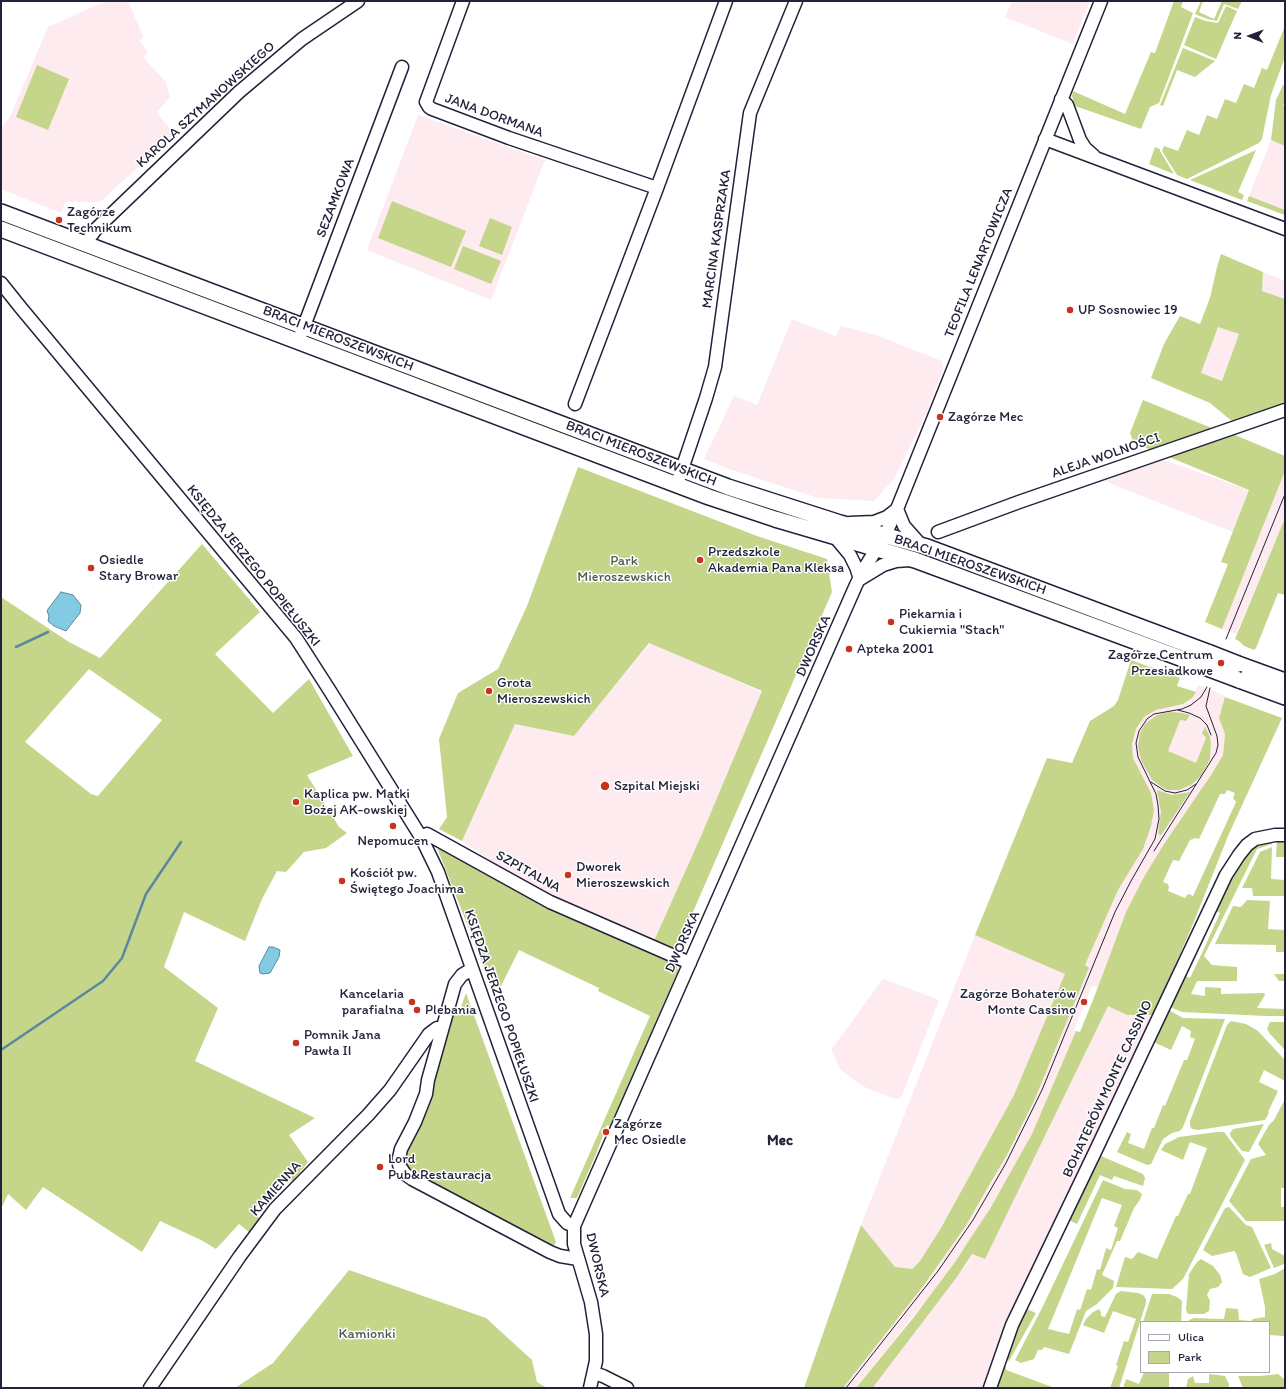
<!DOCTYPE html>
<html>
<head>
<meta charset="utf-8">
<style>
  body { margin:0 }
  #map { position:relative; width:1286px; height:1389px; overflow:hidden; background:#fff; font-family:Itim,sans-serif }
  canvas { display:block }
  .frame { position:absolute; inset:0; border:2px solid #22223b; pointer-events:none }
  .legend { position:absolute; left:1140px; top:1321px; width:130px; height:52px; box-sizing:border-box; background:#fff; border:1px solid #a7a7b1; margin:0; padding:5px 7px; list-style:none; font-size:12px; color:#22223b }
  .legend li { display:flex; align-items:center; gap:8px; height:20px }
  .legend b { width:20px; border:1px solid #a7a7b1 }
  .north { position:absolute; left:1230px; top:16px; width:40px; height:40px; -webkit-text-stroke:3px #fff; paint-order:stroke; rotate:271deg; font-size:11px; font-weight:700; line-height:16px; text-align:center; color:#22223b }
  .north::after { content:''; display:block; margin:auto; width:14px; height:18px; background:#22223b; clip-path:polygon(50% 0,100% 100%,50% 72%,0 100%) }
</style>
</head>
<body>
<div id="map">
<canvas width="1286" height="1389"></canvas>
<div class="frame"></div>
<ul class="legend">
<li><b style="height:5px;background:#fff"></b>Ulica</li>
<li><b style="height:11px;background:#c5d589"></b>Park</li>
</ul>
<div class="north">N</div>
</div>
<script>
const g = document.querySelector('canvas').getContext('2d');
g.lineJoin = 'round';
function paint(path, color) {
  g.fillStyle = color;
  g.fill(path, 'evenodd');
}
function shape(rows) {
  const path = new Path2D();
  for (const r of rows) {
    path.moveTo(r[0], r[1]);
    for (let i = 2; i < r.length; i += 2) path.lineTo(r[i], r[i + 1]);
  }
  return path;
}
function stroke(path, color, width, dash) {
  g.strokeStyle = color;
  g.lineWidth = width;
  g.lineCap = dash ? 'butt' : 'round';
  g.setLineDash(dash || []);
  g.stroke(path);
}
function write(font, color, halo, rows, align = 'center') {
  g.font = font + ' Itim,sans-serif';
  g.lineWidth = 3;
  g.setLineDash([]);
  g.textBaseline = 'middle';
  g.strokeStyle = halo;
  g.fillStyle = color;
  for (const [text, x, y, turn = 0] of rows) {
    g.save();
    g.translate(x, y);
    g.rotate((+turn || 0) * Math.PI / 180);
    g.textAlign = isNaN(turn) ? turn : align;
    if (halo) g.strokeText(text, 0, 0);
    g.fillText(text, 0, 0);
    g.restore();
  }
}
paint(shape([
  [106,1,128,1,143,36,140,41,148,52,143,57,166,82,170,97,157,112,163,121,175,133,100,202,65,202,61,213,1,189,1,128,10,117,48,27],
  [1012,1,1084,1,1089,3,1073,44,1005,17],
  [418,115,545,160,491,300,367,250],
  [1271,140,1285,146,1285,210,1249,196],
  [1263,272,1285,281,1285,299,1262,291],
  [792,319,836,336,841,326,876,335,942,361,943,370,927,412,894,479,874,501,818,498,732,470,704,459,734,396,757,405],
  [1218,327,1239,334,1222,381,1201,373],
  [1164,460,1249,490,1233,532,1104,481],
  [1285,471,1285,518,1236,634,1222,629],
  [650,643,762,692,701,836,654,941,529,887,462,841,515,724,574,736],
  [1198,685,1226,696,1219,718,1225,734,1223,755,1213,772,1164,844,1126,912,1097,988,1092,986,1074,1030,1076,1031,1032,1134,1009,1176,973,1236,936,1288,856,1388,843,1388,924,1285,965,1227,992,1182,1023,1124,1049,1065,1089,968,1085,965,1118,890,1143,849,1141,774,1133,758,1132,744,1136,728,1144,717,1156,710,1183,704,1192,698],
  [975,935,1066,974,1014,1095,941,1228,920,1261,912,1269,895,1267,861,1225],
  [883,979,939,1000,901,1098,895,1099,862,1086,841,1070,831,1050],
  [1108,1005,1127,1015,1156,1015,986,1388,874,1388,874,1386,966,1265,972,1253,984,1259]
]), '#fdebf0');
paint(shape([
  [1174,1,1183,1,1181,7,1193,13,1159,103,1150,107,1141,129,1075,106,1072,96,1073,91,1125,114,1151,52,1155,53],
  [1201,1,1203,1,1199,12,1214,19,1222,1,1242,1,1238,9,1224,4,1217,21,1207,19,1195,14],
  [1226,6,1237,11,1216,59,1184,45,1195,17,1206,21,1218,23],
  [1285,26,1285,57,1271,95,1262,139,1259,143,1187,179,1177,175,1162,151,1164,146,1178,151,1187,130,1199,135,1207,115,1217,119,1225,99,1236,103,1244,84,1254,88,1262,68,1267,70],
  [1183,48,1215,61,1195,77,1177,70,1163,106,1160,105],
  [37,65,69,79,48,130,16,117],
  [1283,85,1285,85,1285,101,1283,106,1285,106,1285,146,1271,140,1276,100],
  [1155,147,1160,149,1160,151,1174,174,1149,164],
  [1256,150,1238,192,1244,195,1242,200,1190,180],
  [1249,196,1285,210,1285,215,1247,201],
  [392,201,466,231,451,267,378,238],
  [490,218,512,227,502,255,479,246],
  [463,246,501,261,491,284,454,269],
  [1221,254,1263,272,1262,291,1285,299,1285,405,1233,422,1210,403,1151,378,1164,344,1180,316,1200,324,1210,298,1217,267],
  [1218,327,1239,334,1222,381,1201,373],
  [1143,400,1214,429,1152,450,1134,444,1130,433],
  [1235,435,1285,456,1285,471,1222,629,1205,622,1228,564,1221,562,1249,490,1169,457],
  [578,467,757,536,827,559,832,592,676,951,654,941,701,836,762,691,649,643,574,736,515,724,462,841,439,829,447,817,439,739,458,693,498,669,527,606],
  [1285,518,1285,595,1278,593,1256,648,1254,650,1244,646,1239,641,1235,639],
  [202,544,260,612,215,654,273,713,309,679,353,756,307,775,339,827,347,833,326,848,304,852,286,872,277,871,262,899,245,941,184,912,164,967,218,1008,195,1061,315,1118,289,1135,308,1162,293,1181,279,1178,254,1211,260,1220,250,1233,239,1224,216,1249,201,1240,160,1221,142,1252,43,1187,26,1210,8,1194,1,1209,1,597,69,642,100,658],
  [89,669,162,720,98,796,91,794,25,742],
  [1131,660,1180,678,1177,686,1196,692,1192,698,1183,704,1156,710,1144,717,1136,729,1132,744,1133,758,1151,793,1154,810,1151,826,1143,849,1118,890,1085,965,1089,968,1034,1101,1008,1153,965,1227,924,1285,843,1388,804,1388,861,1225,895,1267,912,1269,920,1261,941,1228,1014,1095,1065,974,975,935,1047,758,1072,763,1090,721,1114,706,1118,700],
  [1225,697,1282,718,1228,836,1193,924,1156,1009,1156,1015,1127,1015,1108,1006,985,1259,972,1254,957,1277,874,1386,874,1388,856,1388,914,1317,955,1262,991,1207,1032,1134,1076,1031,1080,1032,1093,1000,1126,912,1144,877,1164,844,1213,772,1223,755,1225,734,1219,718],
  [1227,790,1235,793,1233,798,1236,802,1193,896,1189,894,1187,895,1185,898,1168,891,1169,887,1168,884,1163,882,1173,860,1179,861,1190,840,1196,838,1199,839,1220,794,1225,794],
  [1170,712,1182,713,1190,715,1186,721,1180,720,1168,751,1196,763,1206,738,1202,733,1205,727,1210,737,1211,743,1210,759,1201,776,1191,785,1179,790,1168,790,1163,788,1152,780,1141,760,1138,746,1140,733,1145,724,1157,715],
  [1157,790,1172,795,1190,792,1161,835,1158,834,1161,812],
  [1272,838,1272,844,1257,849,1204,956,1212,965,1237,967,1237,981,1197,981,1191,994,1205,996,1205,987,1221,988,1221,994,1264,993,1265,995,1257,1008,1285,1009,1285,1016,1266,1016,1182,1012,1168,1006,1184,975,1190,978,1202,953,1220,913,1213,910,1225,885,1254,844],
  [1277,840,1285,840,1285,857,1276,857],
  [439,847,674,962,677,967,678,971,610,1126,607,1125,596,1154,577,1198,570,1198,650,1016,598,991,599,988,519,950,501,986,491,985,438,850],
  [1272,847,1271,879,1285,880,1285,896,1253,896,1252,888,1242,888,1260,852],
  [1247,900,1270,901,1268,929,1285,930,1285,952,1276,952,1276,945,1215,944,1233,906,1241,907],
  [1274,974,1285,974,1285,981,1279,981],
  [466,993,556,1242,554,1246,550,1248,412,1174,406,1169,404,1161,405,1153,452,1007,461,1007],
  [1167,1009,1183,1018,1225,1019,1183,1127,1180,1131,1172,1133,1163,1139,1151,1164,1147,1165,1117,1152,1127,1132,1131,1134,1128,1143,1144,1149,1152,1128,1154,1128,1163,1105,1165,1106,1184,1060,1187,1060,1195,1039,1190,1037,1191,1031,1182,1026,1171,1050,1151,1041],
  [1231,1021,1246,1024,1258,1031,1285,1060,1285,1081,1264,1070,1259,1082,1278,1091,1268,1112,1269,1113,1265,1120,1198,1130,1192,1129,1190,1126,1190,1121,1227,1025],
  [1270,1022,1285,1022,1285,1050,1270,1034,1267,1029],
  [1285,1099,1285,1188,1281,1188,1281,1207,1285,1207,1285,1221,1246,1221,1229,1201,1251,1159,1266,1155,1258,1144,1269,1125,1274,1120],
  [1264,1124,1249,1152,1242,1151,1231,1137,1230,1133,1233,1129],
  [1217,1132,1224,1132,1245,1160,1183,1279,1172,1289,1116,1287,1125,1257,1132,1259,1138,1252,1157,1259,1176,1216,1178,1216,1188,1194,1190,1194,1207,1148,1190,1142,1183,1160,1161,1150,1165,1144,1179,1137],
  [1101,1156,1143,1174,1145,1178,1143,1186,1114,1176,1112,1180,1100,1175,1077,1224,1066,1219,1094,1161],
  [1103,1180,1125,1189,1137,1190,1142,1194,1140,1200,1134,1208,1120,1241,1117,1241,1102,1275,1114,1281,1113,1288,1097,1304,1086,1311,1069,1354,1044,1347,1042,1350,1038,1350,1034,1359,1021,1363,1015,1360,1042,1308],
  [1102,1198,1122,1205,1114,1226,1118,1228,1111,1250,1106,1248,1100,1270,1097,1269,1091,1290,1087,1289,1080,1310,1077,1309,1069,1334,1048,1329],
  [1229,1207,1246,1225,1252,1227,1271,1268,1250,1277,1243,1274,1236,1253,1234,1251,1212,1256,1203,1250,1225,1208],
  [1271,1243,1272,1249,1285,1256,1285,1332,1284,1336,1269,1335,1269,1322,1188,1322,1189,1320,1194,1318,1224,1319,1226,1308,1238,1309,1239,1320,1251,1321,1253,1319,1265,1317,1265,1307,1259,1279,1275,1274,1285,1268,1284,1264,1274,1268,1264,1245],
  [1201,1259,1213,1266,1220,1275,1222,1282,1218,1287,1210,1289,1207,1295,1210,1301,1209,1311,1204,1314,1188,1314,1186,1310,1189,1274,1197,1262],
  [349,1270,486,1318,532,1360,537,1382,547,1388,235,1388,273,1363],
  [1121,1291,1138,1293,1143,1295,1146,1299,1146,1303,1119,1388,1110,1388,1118,1366,1116,1365,1124,1341,1128,1342,1136,1319,1113,1311,1104,1333,1083,1325,1086,1319,1093,1312,1099,1309,1101,1312,1101,1316,1105,1317,1116,1294],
  [1152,1294,1169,1294,1177,1297,1182,1301,1181,1322,1143,1322],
  [1027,1309,1036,1313,1009,1361,1006,1359,1011,1336],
  [1003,1367,1006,1367,1006,1370,1052,1387,1052,1388,995,1388],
  [1144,1372,1169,1372,1169,1388,1123,1388,1126,1379,1139,1384],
  [1209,1374,1225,1376,1229,1384,1229,1388,1186,1388,1188,1379,1193,1376,1195,1383,1209,1383],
  [1278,1374,1284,1379,1284,1388,1243,1388,1238,1376,1260,1376]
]), '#c5d589');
const water = shape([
  [61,592,73,595,81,605,80,613,66,631,54,626,48,621,49,616,47,611,48,609,61,592],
  [269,947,273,947,280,950,279,957,270,973,263,974,260,973,259,966,269,947]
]);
paint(water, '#82cbe3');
stroke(water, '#5c87a0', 1);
stroke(shape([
  [16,647,48,632],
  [1,1050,103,981,122,958,146,894,181,842]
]), '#5c87a0', 2.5);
const minor = shape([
  [463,1,426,102,429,107,432,109,509,138,657,188],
  [1061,99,1067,105,1080,140,1085,148,1094,156],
  [1045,139,1285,229],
  [85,244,96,229,239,92,302,39,358,1],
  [1,283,21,308,296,638,330,691,421,837,438,872,559,1214,567,1223,574,1226],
  [301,334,402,67],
  [575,404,657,188,726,1],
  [677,484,706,398,715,367,750,113,796,1],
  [897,509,904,526,920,544],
  [850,523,874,522,887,517,896,510],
  [938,532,1019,502,1285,410],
  [835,537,850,555,856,567,860,579],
  [860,579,883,565,896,561,910,560],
  [421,837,427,834,550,902,690,963],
  [472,969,462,975,455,984,428,1080,426,1094,415,1122,401,1149,399,1158,399,1165,405,1174,412,1179,550,1252,560,1256,578,1259],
  [594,1373,603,1376,627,1388],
  [150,1388,240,1256,275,1209,368,1115,390,1090,429,1034,437,1028,442,1030],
  [590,1388,596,1361,596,1334,591,1302,574,1244,574,1226,856,585,864,569,885,535,897,509,1101,1],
  [990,1388,1012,1325,1095,1152,1226,875,1239,855,1247,845,1255,839,1275,835,1285,835]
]);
const major = shape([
  [1,212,728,487,840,523,927,547,1210,653],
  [1,229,709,497,775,519,915,560,1199,665],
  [1238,664,1285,681],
  [1239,680,1285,697]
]);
stroke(minor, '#22223b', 15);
stroke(major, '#22223b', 18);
stroke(minor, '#fff', 12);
stroke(major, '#fff', 15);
stroke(shape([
  [1226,639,1285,494],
  [1178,710,1189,713,1200,718,1207,725,1211,735],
  [1151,782,1165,791,1175,793,1187,790,1196,784],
  [1154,851,1216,753,1218,745,1217,736,1206,706,1210,688],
  [846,1388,938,1271,973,1220,1006,1163,1042,1090,1115,912,1131,881,1155,839,1159,819,1158,805,1156,794,1138,757,1136,743,1139,731,1147,719,1154,714,1182,709,1191,705,1201,697,1207,687]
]), '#22223b', 1);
const majorBridge = shape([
  [1210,653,1238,664],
  [1199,665,1239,680]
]);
stroke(majorBridge, '#22223b', 18, []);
stroke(majorBridge, '#fff', 15);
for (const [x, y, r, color] of [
  [59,220,4,"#c8321e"],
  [1070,310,4,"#c8321e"],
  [940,417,4,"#c8321e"],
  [700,560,4,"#c8321e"],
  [91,568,4,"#c8321e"],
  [891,622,4,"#c8321e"],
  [849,649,4,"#c8321e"],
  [1221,663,4,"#c8321e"],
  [489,691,4,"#c8321e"],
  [605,786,5,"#c8321e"],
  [296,802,4,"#c8321e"],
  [393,826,4,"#c8321e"],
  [568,875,4,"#c8321e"],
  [342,881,4,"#c8321e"],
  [412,1002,4,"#c8321e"],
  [1084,1002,4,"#c8321e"],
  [417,1010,4,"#c8321e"],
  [296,1043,4,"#c8321e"],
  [606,1132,4,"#c8321e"],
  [380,1167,4,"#c8321e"]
]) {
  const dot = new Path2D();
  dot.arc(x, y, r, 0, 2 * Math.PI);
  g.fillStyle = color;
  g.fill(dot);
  stroke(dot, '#fff', 1.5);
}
write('14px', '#22223b', '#fff', [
  ["KAROLA SZYMANOWSKIEGO",206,105,-42],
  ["JANA DORMANA",494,116,20],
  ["SEZAMKOWA",336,198,-69],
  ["MARCINA KASPRZAKA",717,239,-82],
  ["TEOFILA LENARTOWICZA",979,263,-68],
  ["BRACI MIEROSZEWSKICH",338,339,21],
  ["BRACI MIEROSZEWSKICH",641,454,21],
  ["ALEJA WOLNOŚCI",1106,456,-19],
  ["BRACI MIEROSZEWSKICH",970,565,19],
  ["KSIĘDZA JERZEGO POPIEŁUSZKI",253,566,51],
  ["DWORSKA",814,646,-66],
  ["SZPITALNA",528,872,29],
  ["DWORSKA",683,942,-66],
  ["KSIĘDZA JERZEGO POPIEŁUSZKI",501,1006,71],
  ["BOHATERÓW MONTE CASSINO",1108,1089,-65],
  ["KAMIENNA",276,1189,-48],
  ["DWORSKA",597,1265,77]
]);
write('14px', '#22223b', '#fff', [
  ["Zagórze",67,212],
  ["Technikum",67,228],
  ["UP Sosnowiec 19",1078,310],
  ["Zagórze Mec",948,417],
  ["Przedszkole",708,552],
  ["Akademia Pana Kleksa",708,568],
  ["Osiedle",99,560],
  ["Stary Browar",99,576],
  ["Piekarnia i",899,614],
  ["Cukiernia \"Stach\"",899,630],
  ["Apteka 2001",857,649],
  ["Zagórze Centrum",1213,655,"right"],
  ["Przesiadkowe",1213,671,"right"],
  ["Grota",497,683],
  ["Mieroszewskich",497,699],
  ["Szpital Miejski",614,786],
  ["Kaplica pw. Matki",304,794],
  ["Bożej AK-owskiej",304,810],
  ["Nepomucen",393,841,"center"],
  ["Dworek",576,867],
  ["Mieroszewskich",576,883],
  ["Kościół pw.",350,873],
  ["Świętego Joachima",350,889],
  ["Kancelaria",404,994,"right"],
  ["parafialna",404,1010,"right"],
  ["Zagórze Bohaterów",1076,994,"right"],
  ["Monte Cassino",1076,1010,"right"],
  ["Plebania",425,1010],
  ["Pomnik Jana",304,1035],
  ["Pawła II",304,1051],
  ["Zagórze",614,1124],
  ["Mec Osiedle",614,1140],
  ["Lord",388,1159],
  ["Pub&Restauracja",388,1175]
], 'left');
write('14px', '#535852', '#fff', [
  ["Park",624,561],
  ["Mieroszewskich",624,577],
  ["Kamionki",367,1334]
]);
write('bold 15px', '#22223b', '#fff', [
  ["Mec",780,1141]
]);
</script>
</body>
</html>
